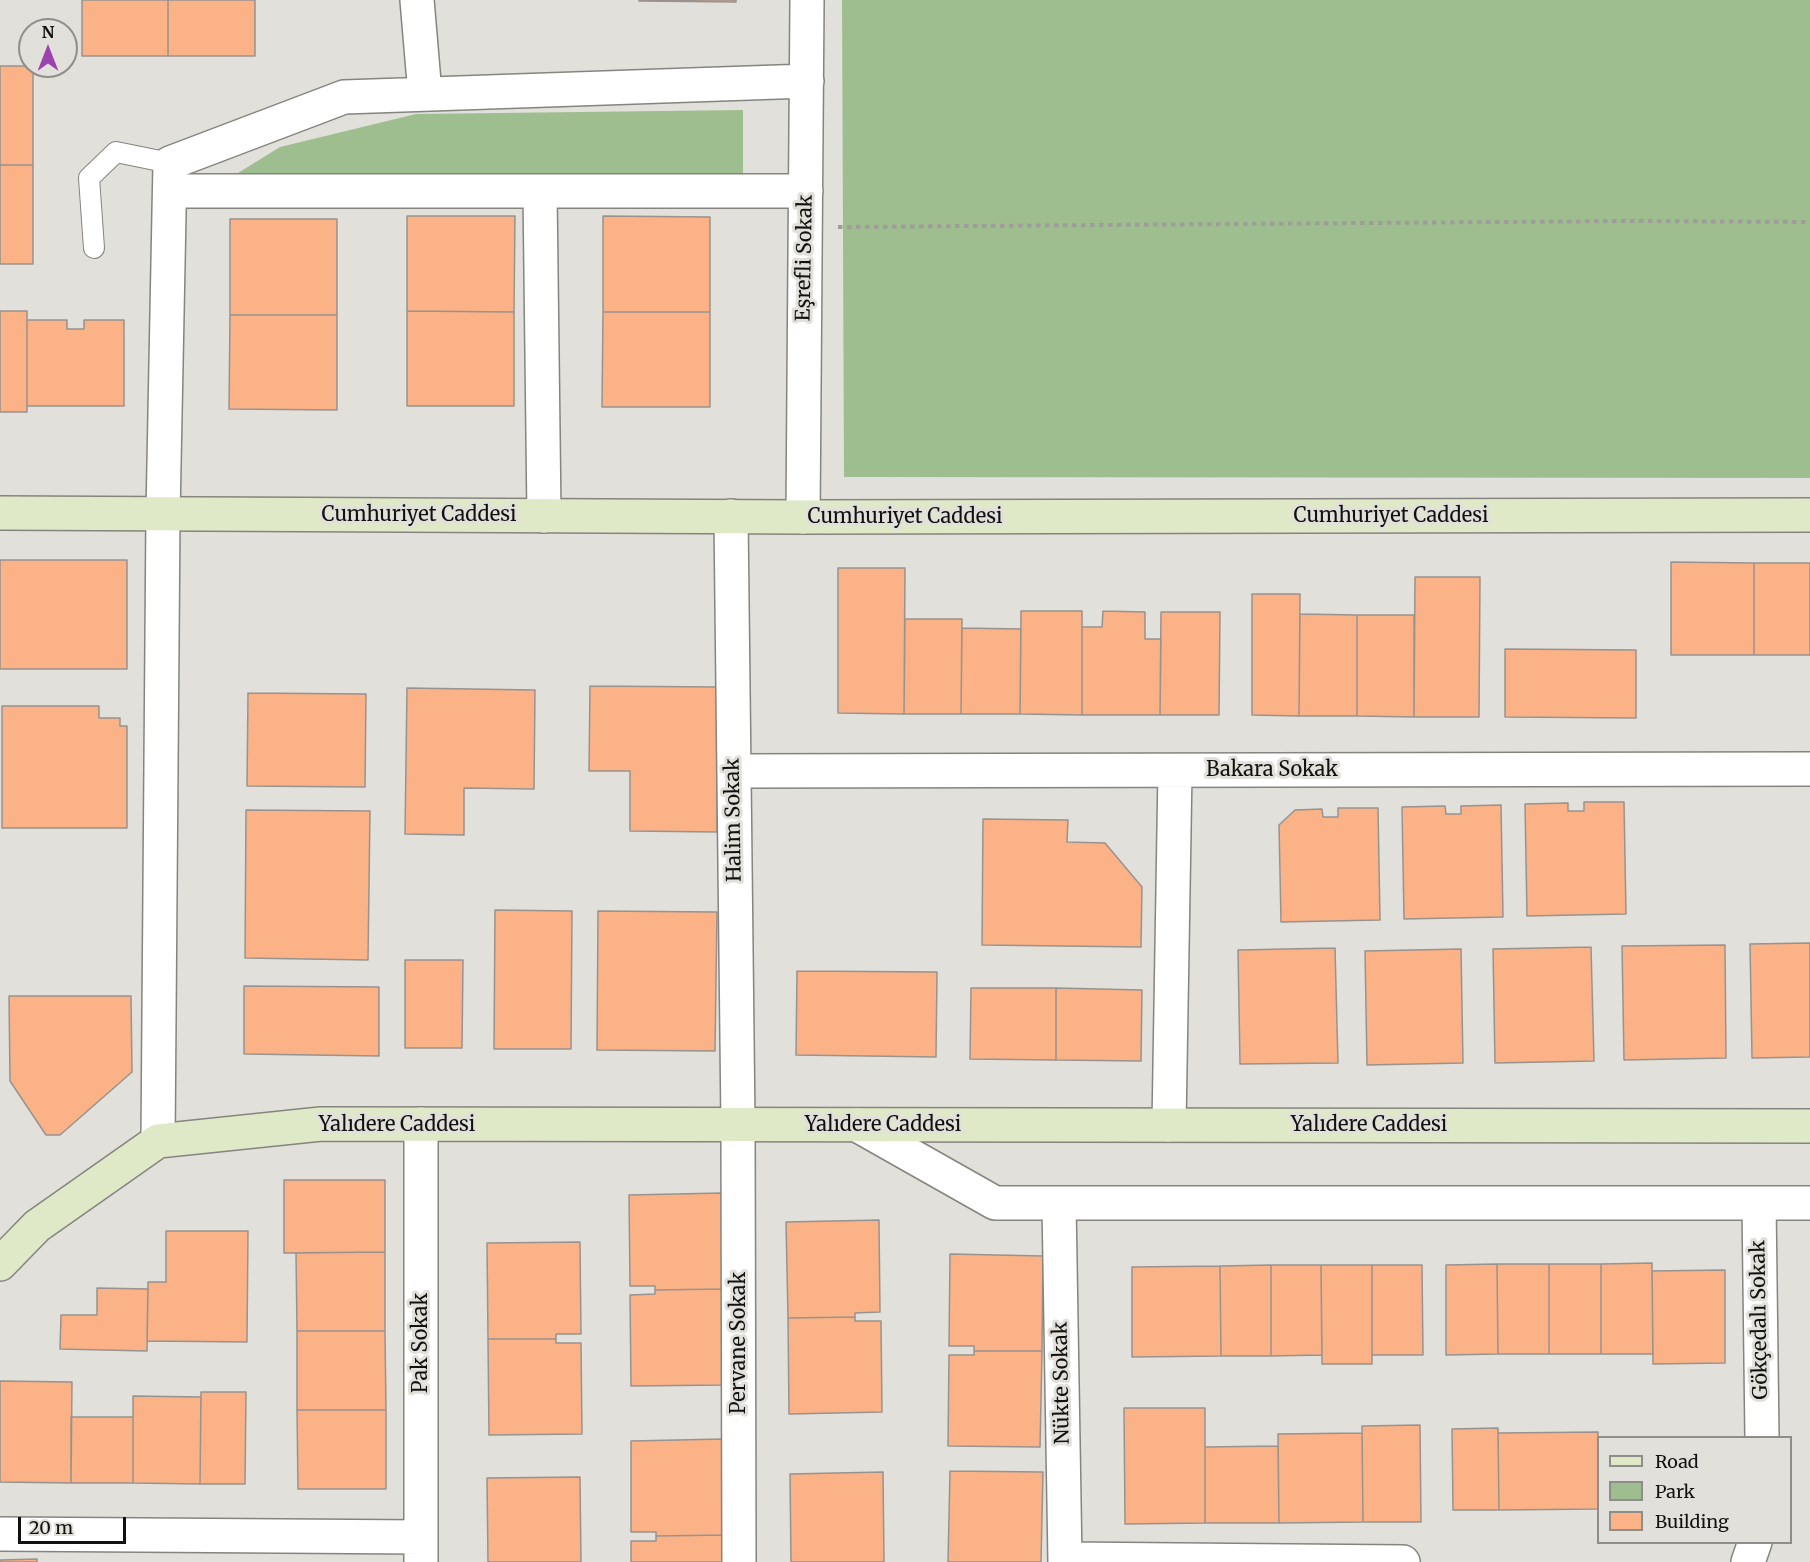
<!DOCTYPE html>
<html>
<head>
<meta charset="utf-8">
<style>
  body { margin:0 }
  #map { position:relative; width:1810px; height:1562px; overflow:hidden; background:#e2e0db; font-family:Merriweather,serif }
  canvas { display:block }
  .legend { position:absolute; left:1597px; top:1436px; width:195px; height:108px; box-sizing:border-box; background:#e2e0db; border:2px solid #8e8d89; margin:0; padding:8px 10px; list-style:none; font-size:18px; color:#11110f }
  .legend li { display:flex; align-items:center; gap:12px; height:30px }
  .legend b { width:30px; border:2px solid #8e8d89 }
  .north { position:absolute; left:18px; top:18px; width:60px; height:60px; box-sizing:border-box; background:#e2e0db; border:2px solid #8e8d89; border-radius:50%; rotate:0deg; font-size:16px; font-weight:700; line-height:24px; text-align:center; color:#11110f }
  .north::after { content:''; display:block; margin:auto; width:21px; height:27px; background:#9d43ae; clip-path:polygon(50% 0,100% 100%,50% 72%,0 100%) }
  .scale { position:absolute; left:18px; top:1517px; width:108px; height:27px; box-sizing:border-box; border:3px solid #11110f; border-top:0; padding-left:8px; font-size:18px; line-height:21px; white-space:nowrap; color:#11110f; -webkit-text-stroke:4px #e2e0db; paint-order:stroke }
</style>
</head>
<body>
<div id="map">
<canvas width="1810" height="1562"></canvas>
<ul class="legend">
<li><b style="height:8px;background:#dfe9c7"></b>Road</li>
<li><b style="height:16px;background:#9fbe8f"></b>Park</li>
<li><b style="height:16px;background:#fab286"></b>Building</li>
</ul>
<div class="north">N</div>
<div class="scale">20 m</div>
</div>
<script>
const g = document.querySelector('canvas').getContext('2d');
g.lineJoin = 'round';
function paint(path, color) {
  g.fillStyle = color;
  g.fill(path, 'evenodd');
}
function shape(rows) {
  const path = new Path2D();
  for (const r of rows) {
    path.moveTo(r[0], r[1]);
    for (let i = 2; i < r.length; i += 2) path.lineTo(r[i], r[i + 1]);
  }
  return path;
}
function stroke(path, color, width, dash) {
  g.strokeStyle = color;
  g.lineWidth = width;
  g.lineCap = dash ? 'butt' : 'round';
  g.setLineDash(dash || []);
  g.stroke(path);
}
function write(font, color, halo, rows, align = 'center') {
  g.font = font + ' Merriweather,serif';
  g.lineWidth = 6;
  g.setLineDash([]);
  g.textBaseline = 'middle';
  g.strokeStyle = halo;
  g.fillStyle = color;
  for (const [text, x, y, turn = 0] of rows) {
    g.save();
    g.translate(x, y);
    g.rotate((+turn || 0) * Math.PI / 180);
    g.textAlign = isNaN(turn) ? turn : align;
    if (halo) g.strokeText(text, 0, 0);
    g.fillText(text, 0, 0);
    g.restore();
  }
}
paint(shape([
  [842,0,1810,0,1810,478,844,477],
  [743,110,743,174,238,173,280,147,416,114]
]), '#9fbe8f');
const building = shape([
  [82,0,168,0,168,56,82,56,82,0],
  [168,0,255,0,255,56,168,56,168,0],
  [639,0,736,0,736,2,639,1,639,0],
  [0,66,33,66,33,165,0,165,0,66],
  [0,165,33,165,33,264,0,264,0,165],
  [407,216,515,216,514,312,407,311,407,216],
  [603,216,710,217,710,312,603,312,603,216],
  [230,219,337,219,337,315,230,315,230,219],
  [0,311,27,311,27,412,0,412,0,311],
  [407,311,514,312,514,406,407,406,407,311],
  [603,312,710,312,710,407,602,407,603,312],
  [230,315,337,315,337,410,229,409,230,315],
  [27,320,67,320,67,329,84,329,84,320,124,320,124,406,27,406,27,320],
  [0,560,127,560,127,669,0,669,0,560],
  [1671,562,1754,563,1754,655,1671,655,1671,562],
  [1754,563,1810,563,1810,655,1754,655,1754,563],
  [838,568,905,568,904,714,838,713,838,568],
  [1415,577,1480,577,1479,717,1414,717,1415,577],
  [1252,594,1300,594,1299,716,1252,715,1252,594],
  [1021,611,1082,611,1082,715,1020,714,1021,611],
  [1103,611,1145,612,1145,639,1161,639,1160,715,1082,715,1082,627,1102,627,1103,611],
  [1161,612,1220,612,1219,715,1160,715,1161,612],
  [1300,614,1357,615,1357,716,1299,716,1300,614],
  [1357,615,1414,615,1414,717,1357,716,1357,615],
  [905,619,962,619,961,714,904,714,905,619],
  [962,628,1021,629,1020,714,961,714,962,628],
  [1505,649,1636,650,1636,718,1505,717,1505,649],
  [590,686,718,687,717,832,630,831,630,771,589,771,590,686],
  [407,688,535,690,534,789,464,788,464,835,405,834,407,688],
  [248,693,366,694,365,787,247,786,248,693],
  [2,706,99,706,99,718,120,718,120,726,127,726,127,828,2,828,2,706],
  [1584,802,1624,802,1626,914,1527,916,1525,804,1568,803,1568,811,1584,811,1584,802],
  [1501,805,1503,917,1404,919,1402,807,1445,806,1446,814,1461,814,1461,806,1501,805],
  [1338,808,1378,808,1380,920,1281,922,1279,825,1295,810,1322,809,1323,817,1338,817,1338,808],
  [246,810,370,811,368,960,245,958,246,810],
  [983,819,1068,820,1067,842,1105,843,1142,887,1141,947,982,945,983,819],
  [495,910,572,911,571,1049,494,1049,495,910],
  [598,911,717,912,715,1051,597,1050,598,911],
  [1810,943,1810,1057,1752,1058,1750,944,1810,943],
  [1725,945,1726,1058,1624,1060,1622,946,1725,945],
  [1591,947,1594,1061,1495,1063,1493,949,1591,947],
  [1335,948,1338,1063,1240,1064,1238,950,1335,948],
  [1461,949,1463,1063,1367,1065,1365,951,1461,949],
  [405,960,463,960,462,1048,405,1048,405,960],
  [797,971,937,972,936,1057,796,1055,797,971],
  [244,986,379,987,379,1056,244,1054,244,986],
  [971,988,1056,988,1056,1060,970,1059,971,988],
  [1056,988,1142,990,1141,1061,1056,1060,1056,988],
  [9,996,131,996,132,1072,60,1135,46,1135,10,1081,9,996],
  [284,1180,385,1180,385,1252,284,1253,284,1180],
  [722,1193,723,1289,655,1290,655,1286,630,1286,629,1195,722,1193],
  [879,1220,880,1312,855,1313,855,1317,788,1318,786,1222,879,1220],
  [166,1231,248,1231,247,1342,147,1341,148,1282,166,1282,166,1231],
  [580,1242,581,1334,556,1334,556,1339,488,1339,487,1243,580,1242],
  [385,1252,385,1331,297,1331,296,1253,385,1252],
  [950,1254,1043,1256,1042,1351,974,1351,974,1346,949,1346,950,1254],
  [1652,1263,1653,1354,1601,1354,1601,1264,1652,1263],
  [1497,1264,1498,1354,1446,1355,1446,1265,1497,1264],
  [1497,1264,1549,1264,1549,1354,1498,1354,1497,1264],
  [1549,1264,1601,1264,1601,1354,1549,1354,1549,1264],
  [1271,1265,1321,1265,1322,1355,1271,1356,1271,1265],
  [1271,1265,1271,1356,1221,1356,1220,1266,1271,1265],
  [1321,1265,1372,1265,1372,1364,1322,1364,1321,1265],
  [1372,1265,1422,1265,1423,1355,1372,1355,1372,1265],
  [1220,1266,1221,1356,1132,1357,1132,1267,1220,1266],
  [1725,1270,1725,1363,1653,1364,1652,1271,1725,1270],
  [97,1288,148,1289,147,1351,60,1349,61,1315,97,1315,97,1288],
  [723,1289,724,1385,631,1386,630,1295,655,1294,655,1290,723,1289],
  [855,1317,855,1321,881,1321,882,1412,789,1414,788,1318,855,1317],
  [297,1331,385,1331,386,1410,297,1410,297,1331],
  [488,1339,556,1339,556,1343,581,1343,582,1434,489,1435,488,1339],
  [974,1351,1042,1351,1040,1447,948,1446,949,1355,974,1355,974,1351],
  [0,1381,72,1382,71,1483,0,1482,0,1381],
  [201,1392,246,1392,245,1484,200,1484,201,1392],
  [133,1396,201,1397,200,1484,133,1483,133,1396],
  [1124,1408,1205,1408,1205,1523,1125,1524,1124,1408],
  [297,1410,386,1410,386,1489,298,1489,297,1410],
  [71,1417,133,1417,133,1483,71,1483,71,1417],
  [1420,1425,1421,1522,1363,1522,1362,1426,1420,1425],
  [1498,1428,1499,1510,1453,1510,1452,1429,1498,1428],
  [1598,1432,1598,1509,1499,1510,1498,1433,1598,1432],
  [1362,1433,1363,1522,1279,1523,1278,1434,1362,1433],
  [723,1439,724,1535,656,1536,656,1532,631,1532,631,1441,723,1439],
  [1278,1446,1279,1523,1205,1523,1205,1447,1278,1446],
  [950,1471,1043,1472,1041,1562,948,1562,950,1471],
  [883,1472,884,1562,791,1562,790,1474,883,1472],
  [580,1477,581,1562,488,1562,487,1478,580,1477],
  [724,1535,725,1562,631,1562,631,1541,656,1541,656,1536,724,1535],
  [37,1559,37,1562,0,1562,0,1560,37,1559]
]);
paint(building, '#fab286');
stroke(building, '#989390', 1.5);
const lane = shape([
  [94,248,89,178,116,152,170,163]
]);
const street = shape([
  [417,0,425,94],
  [170,191,806,191],
  [540,191,544,516],
  [731,516,738,1124,739,1562],
  [803,517,807,0],
  [734,771,1810,769],
  [421,1124,421,1562],
  [857,1125,995,1203,1810,1203],
  [1169,1125,1175,771],
  [158,1141,163,514,170,163,344,97,807,81],
  [1059,1203,1065,1562],
  [1759,1203,1762,1438],
  [0,1534,421,1537],
  [1065,1559,1403,1562],
  [1748,1562,1755,1542]
]);
const secondary = shape([
  [0,513,803,517,1810,515],
  [0,1264,37,1226,158,1141,321,1124,1810,1126]
]);
stroke(lane, '#85847f', 22);
stroke(street, '#85847f', 36);
stroke(secondary, '#85847f', 36);
stroke(shape([
  [838,227,1632,221,1810,222]
]), '#9e9d99', 4, [4.5, 4.5]);
stroke(lane, '#fff', 20);
stroke(street, '#fff', 33);
stroke(secondary, '#dfe9c7', 33);
write('20px', '#11110f', '#e2e0db', [
  ["Eşrefli Sokak",805,258,-89],
  ["Cumhuriyet Caddesi",419,515],
  ["Cumhuriyet Caddesi",1391,516],
  ["Cumhuriyet Caddesi",905,517],
  ["Bakara Sokak",1272,770],
  ["Halim Sokak",734,820,-91],
  ["Yalıdere Caddesi",397,1125],
  ["Yalıdere Caddesi",883,1125],
  ["Yalıdere Caddesi",1369,1125],
  ["Gökçedalı Sokak",1760,1320,-91],
  ["Pak Sokak",421,1343,-90],
  ["Pervane Sokak",739,1343,-90],
  ["Nükte Sokak",1062,1383,-91]
]);
</script>
</body>
</html>
